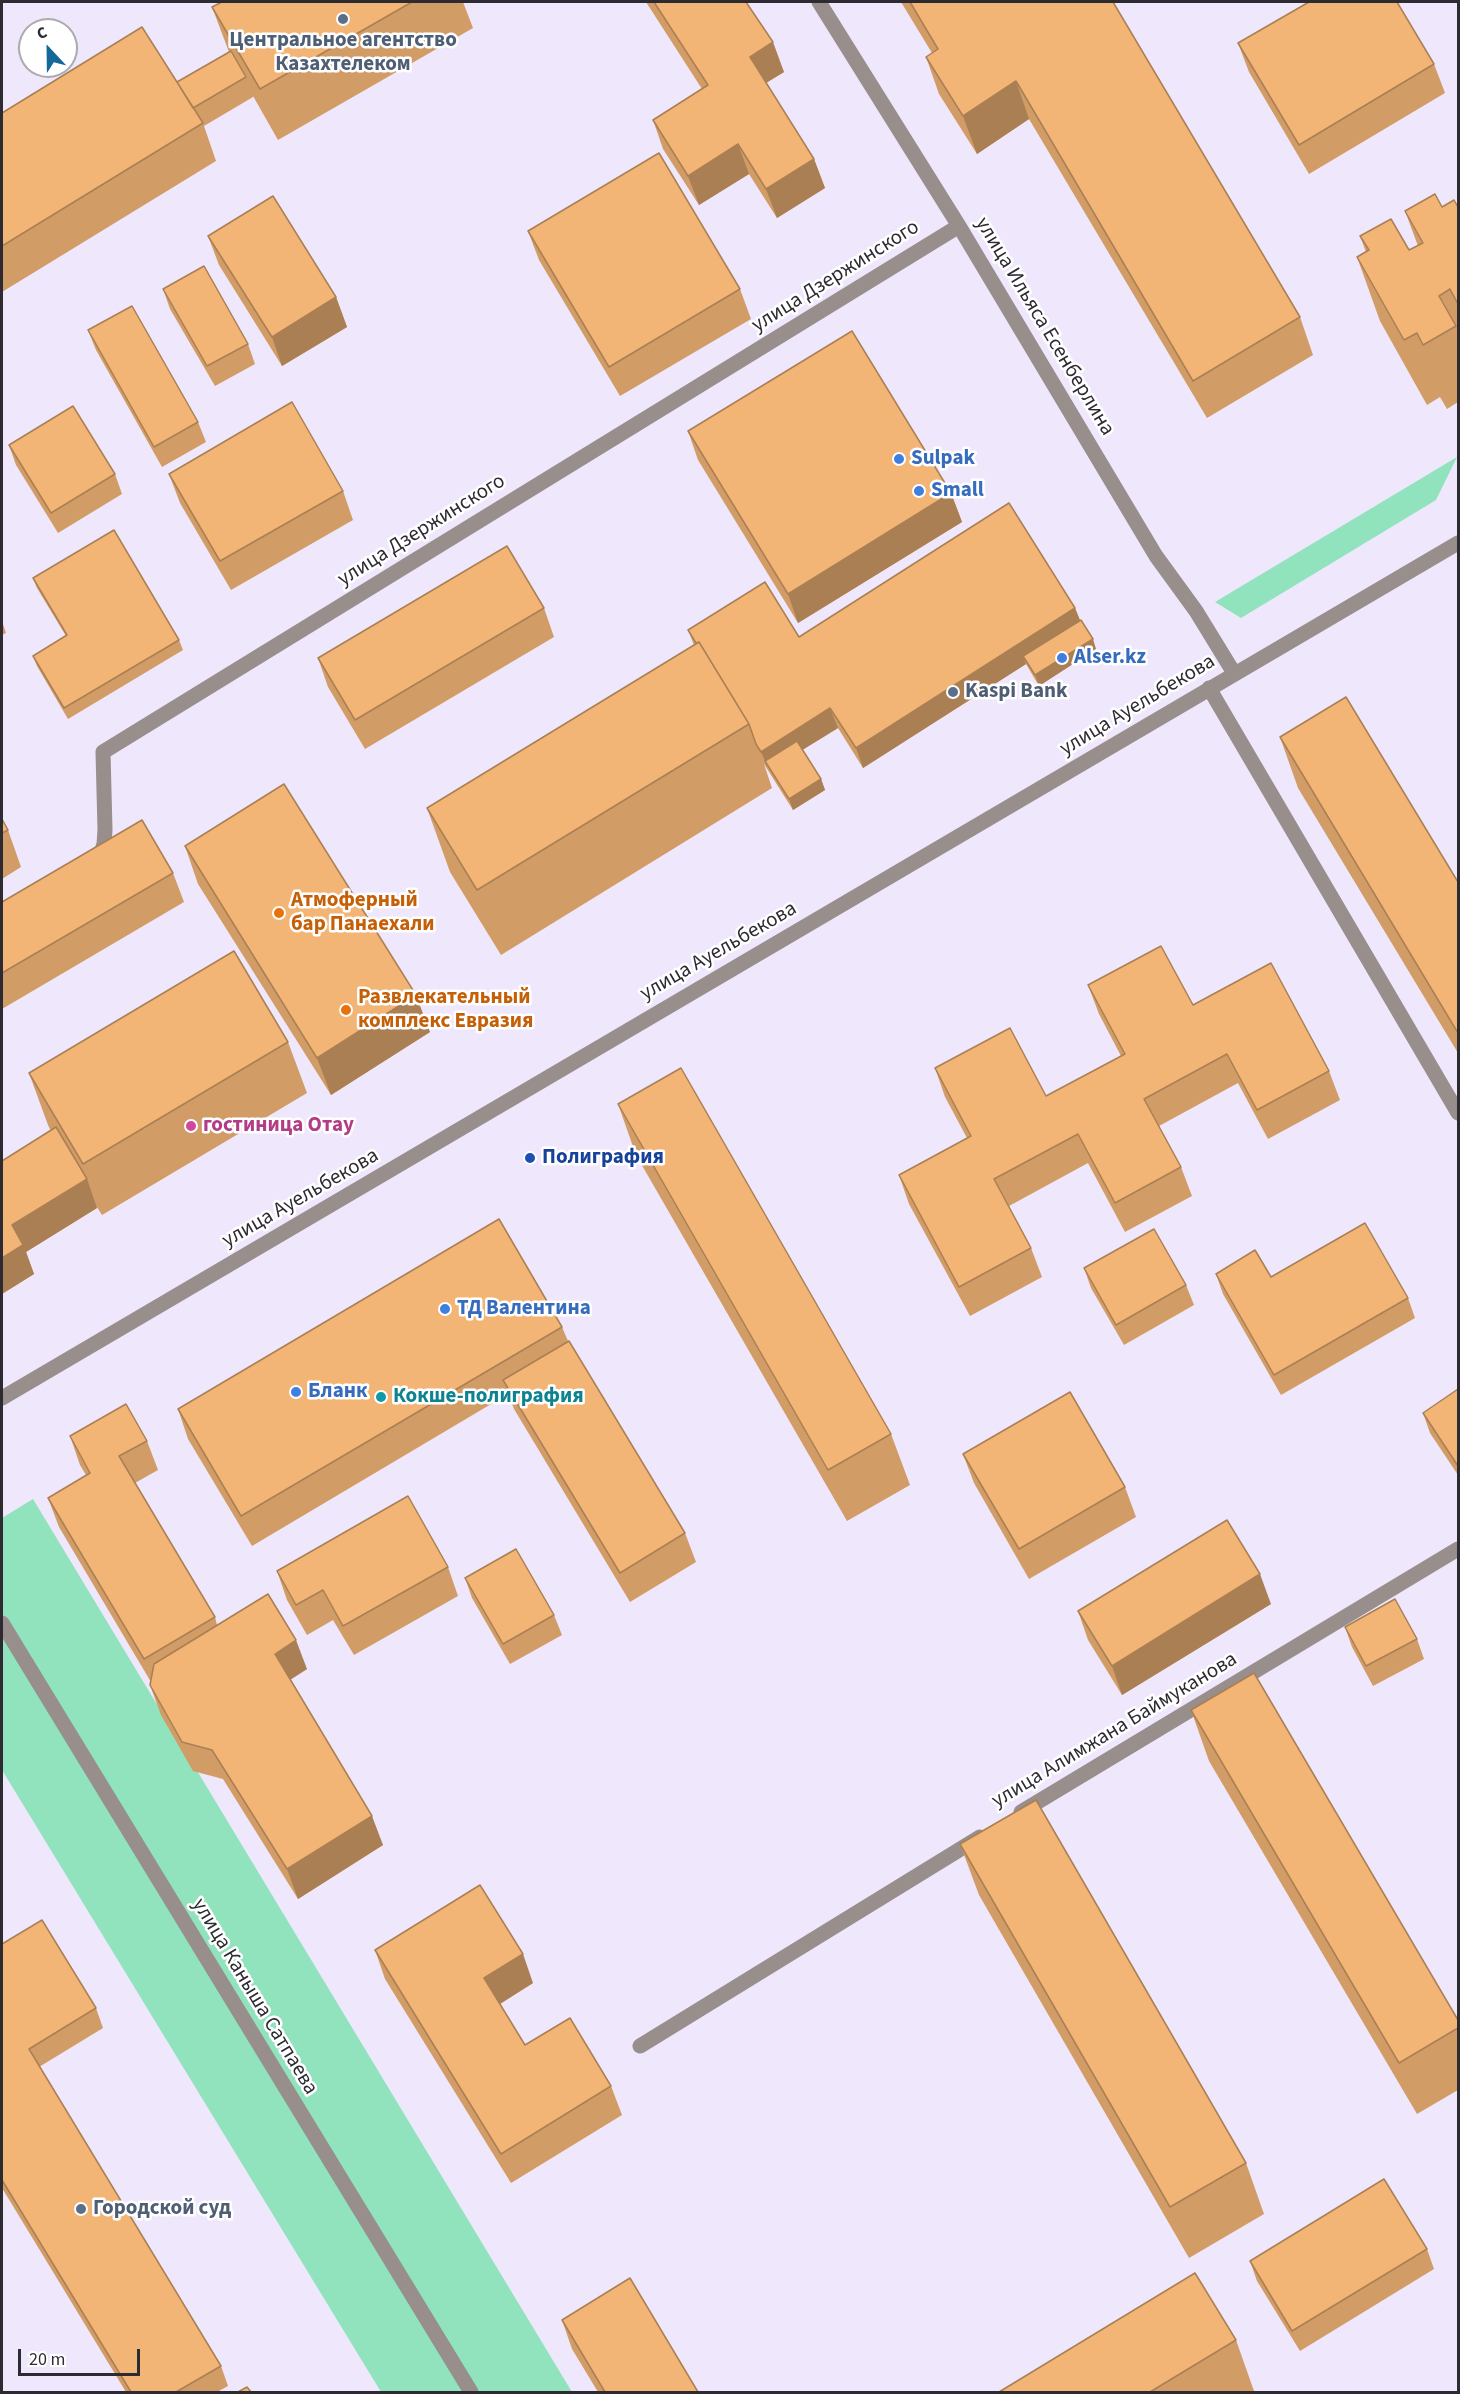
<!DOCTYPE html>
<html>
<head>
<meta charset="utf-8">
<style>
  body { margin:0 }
  #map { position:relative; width:1460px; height:2394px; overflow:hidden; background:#efe7fc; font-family:"Source Sans 3",sans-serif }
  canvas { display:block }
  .frame { position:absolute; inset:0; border:3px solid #2d2a32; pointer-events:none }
  .north { position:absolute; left:18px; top:18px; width:60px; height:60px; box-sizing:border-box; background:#fff; border:2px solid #abaaad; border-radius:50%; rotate:338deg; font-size:16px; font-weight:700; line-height:24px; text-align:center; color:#2d2a32 }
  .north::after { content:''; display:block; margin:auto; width:21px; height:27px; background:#146799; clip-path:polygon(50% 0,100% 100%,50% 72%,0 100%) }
  .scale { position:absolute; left:18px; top:2349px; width:122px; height:27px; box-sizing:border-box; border:3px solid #2d2a32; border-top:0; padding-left:8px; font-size:18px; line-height:21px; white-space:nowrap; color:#2d2a32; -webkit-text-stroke:4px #fff; paint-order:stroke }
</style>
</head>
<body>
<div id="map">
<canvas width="1460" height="2394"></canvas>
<div class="frame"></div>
<div class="north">С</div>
<div class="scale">20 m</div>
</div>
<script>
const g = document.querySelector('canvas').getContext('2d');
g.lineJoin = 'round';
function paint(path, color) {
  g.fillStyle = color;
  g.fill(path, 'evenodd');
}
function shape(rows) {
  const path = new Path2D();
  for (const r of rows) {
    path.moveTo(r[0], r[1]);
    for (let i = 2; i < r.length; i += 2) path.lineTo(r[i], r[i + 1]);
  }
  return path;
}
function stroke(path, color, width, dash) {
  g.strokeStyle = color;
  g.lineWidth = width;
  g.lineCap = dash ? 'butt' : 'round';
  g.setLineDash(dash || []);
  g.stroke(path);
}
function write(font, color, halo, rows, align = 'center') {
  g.font = font + ' "Source Sans 3",sans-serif';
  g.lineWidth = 5;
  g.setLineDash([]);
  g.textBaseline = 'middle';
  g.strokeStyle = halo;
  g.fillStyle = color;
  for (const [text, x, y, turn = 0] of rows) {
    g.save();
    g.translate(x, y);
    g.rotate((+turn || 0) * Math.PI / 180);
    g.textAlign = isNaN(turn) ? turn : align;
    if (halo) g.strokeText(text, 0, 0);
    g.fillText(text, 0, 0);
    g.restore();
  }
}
paint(shape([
  [1457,457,1436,500,1241,618,1215,602],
  [33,1499,572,2392,381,2392,2,1770,2,1518]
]), '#90e3bd');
stroke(shape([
  [819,2,959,226,1156,556,1196,611,1234,673],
  [1209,688,1458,1113],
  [98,862,104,844,105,830,103,752,959,226],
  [2,1398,1458,543],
  [2,1623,471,2392],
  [1021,1812,1458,1549],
  [640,2046,980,1837]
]), '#988e8c', 15);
paint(shape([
  [222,2,463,2,473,28,278,140,253,96,253,97,204,126,216,161,2,292,2,113,177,82,229,52,212,7],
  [646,2,746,2,784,72,766,83,814,159,825,188,777,218,749,174,699,205,663,149,653,120,702,89],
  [901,2,1113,2,1300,317,1313,355,1207,418,1029,119,977,154,939,94,926,57,932,53],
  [1238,43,1434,64,1445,93,1309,174,1249,72],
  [1442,207,1458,207,1458,402,1447,409,1440,397,1427,405,1380,321,1357,257,1366,252,1360,236,1409,250,1418,246,1405,211],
  [528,231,740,289,751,319,620,396,539,260],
  [208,236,336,297,347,327,282,366,219,265],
  [163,289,248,344,255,364,215,386,170,309],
  [88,330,198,422,206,442,162,467,96,350],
  [688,431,951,493,962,522,798,623,698,460],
  [9,445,115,474,122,494,58,533,16,465],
  [169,474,343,491,353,520,231,590,180,503],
  [33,578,179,640,183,650,68,719,37,666,33,656,66,636,37,588],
  [544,608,554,637,365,749,328,687,318,658],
  [1075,608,1080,620,1096,649,1039,686,1026,664,863,768,838,728,802,750,821,779,825,790,793,810,764,764,772,788,501,955,450,872,427,808,694,645,688,630,799,637],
  [2,621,6,633,2,635],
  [1280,737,1458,882,1458,1053,1298,788],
  [2,819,8,830,21,867,2,879],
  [185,846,430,1032,331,1095,198,884],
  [173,873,184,902,2,1009,2,902],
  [1088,985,1193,1005,1329,1071,1340,1100,1268,1139,1238,1083,1159,1126,1181,1167,1192,1196,1125,1232,1088,1163,1009,1206,1031,1248,1042,1277,970,1316,909,1204,899,1175,967,1138,945,1097,935,1068,1046,1096,1121,1056,1099,1014],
  [288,1042,307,1093,102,1215,97,1207,97,1208,26,1252,34,1274,2,1294,51,1131,48,1125,29,1073],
  [618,1104,891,1434,910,1485,847,1521,636,1155],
  [1084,1268,1186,1285,1194,1305,1124,1345,1091,1288],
  [1216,1274,1271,1277,1408,1298,1415,1318,1281,1395,1223,1294],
  [562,1327,568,1341,685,1533,696,1562,630,1602,514,1409,508,1394,252,1546,188,1439,178,1409],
  [1458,1389,1458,1475,1430,1433,1423,1413],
  [70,1436,147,1441,158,1470,135,1483,215,1617,217,1625,307,1669,290,1680,383,1845,298,1899,223,1779,193,1771,161,1715,150,1685,151,1682,59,1527,48,1498,86,1475,80,1465],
  [963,1454,1125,1487,1136,1517,1029,1579,974,1483],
  [448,1567,458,1596,354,1655,333,1620,307,1635,287,1600,277,1571],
  [465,1578,554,1615,562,1635,510,1664,472,1598],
  [1271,1604,1122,1695,1088,1640,1078,1611],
  [1345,1627,1417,1639,1424,1659,1373,1686,1352,1647],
  [1191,1710,1458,2020,1458,2090,1417,2114,1209,1761],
  [960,1844,1246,2163,1264,2214,1189,2258,979,1895],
  [2,1944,96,2008,103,2028,39,2067,221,2366,228,2386,217,2392,126,2392,2,2188],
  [375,1950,533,1983,500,2004,525,2045,611,2086,622,2115,511,2183,385,1979],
  [1427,2249,1434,2269,1300,2351,1257,2281,1250,2261],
  [562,2320,698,2392,598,2392,572,2349],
  [1236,2340,1254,2391,1252,2392,999,2392]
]), '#d19c65');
paint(shape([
  [773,42,784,72,761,86,750,57],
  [1016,81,1029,119,977,154,963,116],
  [738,144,749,174,699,205,688,176],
  [814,159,825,188,777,218,766,189],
  [336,297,347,327,282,366,272,337],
  [951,493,962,522,798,623,788,594],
  [1075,608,1083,628,1023,656,1026,664,863,768,856,748],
  [1093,639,1096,649,1039,686,1035,675],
  [830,708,838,728,770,770,765,761,761,752],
  [821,779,825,790,793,810,789,799],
  [416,995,430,1032,331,1095,317,1058],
  [87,1179,97,1208,26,1252,34,1274,2,1294,2,1258,12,1225],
  [1260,1574,1271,1604,1122,1695,1112,1666],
  [296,1640,307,1669,285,1683,275,1654],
  [372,1816,383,1845,298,1899,287,1869],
  [523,1954,533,1983,495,2007,484,1978]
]), '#aa7f53');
const building = shape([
  [222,2,412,2,260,89,212,7,222,2],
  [654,2,746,2,773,42,750,57,814,159,766,189,738,144,688,176,653,120,708,85,654,2],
  [910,2,1113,2,1300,317,1193,381,1016,81,963,116,926,57,938,49,910,2],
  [1309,2,1397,2,1434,64,1299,145,1238,43,1309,2],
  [142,27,203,123,2,246,2,113,142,27],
  [231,51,246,77,193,108,177,82,231,51],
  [659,153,740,289,609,367,528,231,659,153],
  [1435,194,1442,207,1454,200,1458,207,1458,304,1450,289,1439,296,1456,326,1423,345,1417,333,1404,340,1357,257,1369,250,1360,236,1391,219,1409,250,1423,243,1405,211,1435,194],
  [273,196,336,297,272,337,208,236,273,196],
  [204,266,248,344,207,366,163,289,204,266],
  [132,306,198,422,154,447,88,330,132,306],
  [852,331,951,493,788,594,688,431,852,331],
  [292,402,343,491,220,561,169,474,292,402],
  [73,406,115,474,51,513,9,445,73,406],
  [1009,503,1075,608,856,748,830,708,761,752,756,744,749,724,699,642,696,643,688,630,765,582,799,637,1009,503],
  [114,530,179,640,64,708,33,656,67,635,33,578,114,530],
  [507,546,544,608,355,720,318,658,507,546],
  [1081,620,1093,639,1035,675,1023,656,1081,620],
  [699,642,749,724,477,890,427,808,699,642],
  [1346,697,1458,882,1458,1033,1280,737,1346,697],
  [797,741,821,779,789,799,765,761,797,741],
  [284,784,416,995,317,1058,185,846,284,784],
  [2,819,8,830,2,833,2,819],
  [142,820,173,873,2,973,2,902,142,820],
  [1161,946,1193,1005,1271,963,1329,1071,1257,1110,1227,1054,1144,1099,1181,1167,1115,1203,1078,1134,994,1179,1031,1248,959,1287,899,1175,971,1136,935,1068,1010,1028,1046,1096,1125,1054,1088,985,1161,946],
  [234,951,288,1042,83,1164,29,1073,234,951],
  [681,1068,891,1434,828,1470,618,1104,681,1068],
  [56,1127,87,1179,12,1225,23,1245,2,1258,2,1161,56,1127],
  [499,1219,562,1327,241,1516,178,1409,499,1219],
  [1365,1223,1408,1298,1274,1375,1216,1274,1255,1250,1271,1277,1365,1223],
  [1154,1229,1186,1285,1116,1325,1084,1268,1154,1229],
  [569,1341,685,1533,620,1573,503,1380,569,1341],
  [1458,1389,1458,1466,1423,1413,1458,1389],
  [1070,1392,1125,1487,1019,1549,963,1454,1070,1392],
  [126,1404,147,1441,119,1456,215,1617,144,1659,48,1498,90,1473,70,1436,126,1404],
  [408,1496,448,1567,343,1626,323,1590,296,1605,277,1571,408,1496],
  [1227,1520,1260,1574,1112,1666,1078,1611,1227,1520],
  [516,1549,554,1615,503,1644,465,1578,516,1549],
  [268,1594,296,1640,275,1654,372,1816,287,1869,212,1750,182,1742,150,1685,154,1664,268,1594],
  [1395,1599,1417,1639,1366,1666,1345,1627,1395,1599],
  [1254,1673,1458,2020,1458,2028,1399,2063,1191,1710,1254,1673],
  [1036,1800,1246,2163,1170,2207,960,1844,1036,1800],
  [480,1885,523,1954,484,1978,525,2045,570,2018,611,2086,501,2154,375,1950,480,1885],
  [42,1920,96,2008,29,2049,221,2366,176,2392,131,2392,2,2180,2,1944,42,1920],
  [1384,2179,1427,2249,1292,2331,1250,2261,1384,2179],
  [1195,2273,1236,2340,1150,2392,999,2392,1195,2273],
  [630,2278,698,2392,605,2392,562,2320,630,2278],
  [247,2387,251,2392,238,2392,247,2387]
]);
paint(building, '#f3b576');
stroke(building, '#aa7f53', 1.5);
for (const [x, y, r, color] of [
  [343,19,6,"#5c6f8a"],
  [899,459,6,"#3f7fe0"],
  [919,491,6,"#3f7fe0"],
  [1062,658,6,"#3f7fe0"],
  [953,692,6,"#5c6f8a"],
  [279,913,6,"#e8710a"],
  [346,1010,6,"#e8710a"],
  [191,1126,6,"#d1479c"],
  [530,1158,6,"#1a4fb4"],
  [445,1309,6,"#3f7fe0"],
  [296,1392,6,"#3f7fe0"],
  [381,1397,6,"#0f9aa8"],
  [81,2209,6,"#5c6f8a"]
]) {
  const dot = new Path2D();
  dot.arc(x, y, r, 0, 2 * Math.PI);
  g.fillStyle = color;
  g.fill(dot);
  stroke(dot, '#fff', 2);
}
write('bold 21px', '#4e5e75', '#fff', [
  ["Центральное агентство",343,41,"center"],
  ["Казахтелеком",343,65,"center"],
  ["Kaspi Bank",965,692],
  ["Городской суд",93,2209]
], 'left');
write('21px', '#2d2a32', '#fff', [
  ["улица Дзержинского",836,277,-32],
  ["улица Ильяса Есенберлина",1044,327,59],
  ["улица Дзержинского",422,531,-32],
  ["улица Ауельбекова",1138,706,-31],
  ["улица Ауельбекова",719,952,-30],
  ["улица Ауельбекова",301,1199,-30],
  ["улица Алимжана Баймуканова",1115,1731,-31],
  ["улица Каныша Сатпаева",254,1997,59]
]);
write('bold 21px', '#366cbe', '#fff', [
  ["Sulpak",911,459],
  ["Small",931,491],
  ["Alser.kz",1074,658],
  ["ТД Валентина",457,1309],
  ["Бланк",308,1392]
], 'left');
write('bold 21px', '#c56008', '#fff', [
  ["Атмоферный",291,901],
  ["бар Панаехали",291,925],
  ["Развлекательный",358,998],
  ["комплекс Евразия",358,1022]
], 'left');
write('bold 21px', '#b23c85', '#fff', [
  ["гостиница Отау",203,1126]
], 'left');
write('bold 21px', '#164399', '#fff', [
  ["Полиграфия",542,1158]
], 'left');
write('bold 21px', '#0d838f', '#fff', [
  ["Кокше-полиграфия",393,1397]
], 'left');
</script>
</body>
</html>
